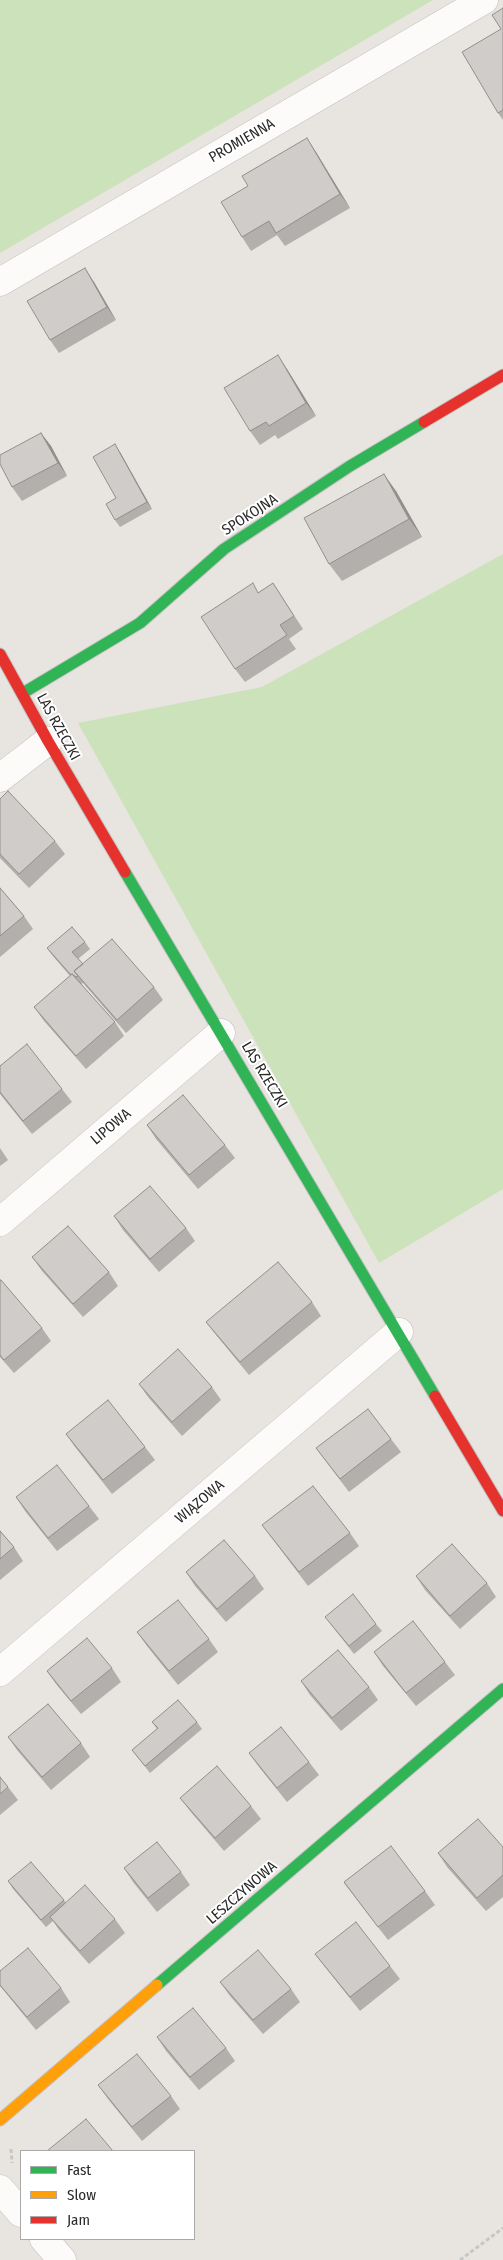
<!DOCTYPE html>
<html>
<head>
<meta charset="utf-8">
<style>
  body { margin:0 }
  #map { position:relative; width:503px; height:2260px; overflow:hidden; background:#e8e4e0; font-family:"Fira Sans Condensed",sans-serif }
  canvas { display:block }
  .legend { position:absolute; left:20px; top:2150px; width:175px; height:90px; box-sizing:border-box; background:#fff; border:1px solid #aaa; margin:0; padding:6px 9px; list-style:none; font-size:15px; color:#2a2a2a }
  .legend li { display:flex; align-items:center; gap:10px; height:25px }
  .legend b { width:25px; border:1px solid #aaa }
</style>
</head>
<body>
<div id="map">
<canvas width="503" height="2260"></canvas>
<ul class="legend">
<li><b style="height:6px;background:#30b455"></b>Fast</li>
<li><b style="height:6px;background:#ff9f0a"></b>Slow</li>
<li><b style="height:6px;background:#e5322d"></b>Jam</li>
</ul>
</div>
<script>
const g = document.querySelector('canvas').getContext('2d');
g.lineJoin = 'round';
function paint(path, color) {
  g.fillStyle = color;
  g.fill(path, 'evenodd');
}
function shape(rows) {
  const path = new Path2D();
  for (const r of rows) {
    path.moveTo(r[0], r[1]);
    for (let i = 2; i < r.length; i += 2) path.lineTo(r[i], r[i + 1]);
  }
  return path;
}
function stroke(path, color, width, dash) {
  g.strokeStyle = color;
  g.lineWidth = width;
  g.lineCap = dash ? 'butt' : 'round';
  g.setLineDash(dash || []);
  g.stroke(path);
}
function write(font, color, halo, rows, align = 'center') {
  g.font = font + ' "Fira Sans Condensed",sans-serif';
  g.lineWidth = 4;
  g.setLineDash([]);
  g.textBaseline = 'middle';
  g.strokeStyle = halo;
  g.fillStyle = color;
  for (const [text, x, y, turn = 0] of rows) {
    g.save();
    g.translate(x, y);
    g.rotate((+turn || 0) * Math.PI / 180);
    g.textAlign = isNaN(turn) ? turn : align;
    if (halo) g.strokeText(text, 0, 0);
    g.fillText(text, 0, 0);
    g.restore();
  }
}
paint(shape([
  [0,0,433,0,0,253],
  [503,554,503,1189,379,1263,78,723,262,687]
]), '#cce2ba');
const street = shape([
  [0,282,484,0],
  [0,778,48,741],
  [0,1222,221,1033],
  [0,1672,399,1332],
  [0,2189,21,2213],
  [44,2239,62,2260]
]);
const fast = shape([
  [23,693,140,623,224,549,350,466,424,422],
  [125,872,435,1396],
  [157,1985,503,1689]
]);
const slow = shape([
  [0,2120,157,1985]
]);
const jam = shape([
  [424,422,503,375],
  [0,654,48,741,125,872],
  [435,1396,503,1511]
]);
stroke(street, '#c2c1c1', 29);
stroke(fast, '#c2c1c1', 13);
stroke(slow, '#c2c1c1', 13);
stroke(jam, '#c2c1c1', 13);
stroke(shape([
  [11,2149,12,2163],
  [460,2260,503,2228]
]), '#c6c6c5', 3, [4, 2.5]);
stroke(street, '#fcfbfa', 28);
stroke(fast, '#30b455', 11);
stroke(slow, '#ff9f0a', 11);
stroke(jam, '#e5322d', 11);
paint(shape([
  [503,8,503,120,498,113,501,29],
  [316,152,350,208,285,246,277,235,251,251,242,237],
  [94,282,116,320,59,353,50,340],
  [287,369,316,416,278,439,275,435,260,445,250,431],
  [41,433,51,446,67,476,22,501,12,487],
  [120,452,152,509,120,527,115,520],
  [396,491,422,537,342,581,329,564],
  [273,583,303,629,289,639,296,649,245,682,235,669,259,592],
  [0,799,55,841,65,854,29,888,0,858],
  [0,888,24,916,33,929,0,957],
  [85,942,90,949,78,959,83,964,154,987,163,1000,126,1033,83,983,81,984,115,1022,124,1036,86,1069,44,1021,34,1007,70,976,52,955,47,948],
  [0,1066,62,1089,72,1102,32,1134,0,1094],
  [147,1125,225,1145,235,1158,198,1189,156,1139],
  [0,1148,8,1160,0,1166],
  [114,1216,186,1228,195,1241,159,1272,123,1230],
  [32,1257,109,1272,118,1286,83,1317,42,1271],
  [0,1280,42,1328,51,1341,14,1373,0,1357],
  [312,1302,321,1316,249,1375,216,1335,206,1322],
  [139,1384,212,1387,221,1400,182,1436,148,1397],
  [66,1434,145,1447,155,1460,112,1494,75,1447],
  [391,1439,401,1452,349,1492,316,1448],
  [16,1497,89,1506,99,1519,57,1551,25,1511],
  [262,1525,350,1533,359,1546,308,1586],
  [0,1531,14,1547,23,1561,0,1580],
  [186,1572,255,1576,264,1589,226,1622,195,1586],
  [416,1576,487,1583,496,1597,460,1629,425,1590],
  [325,1617,376,1624,382,1631,354,1654],
  [137,1632,209,1639,218,1652,178,1685,147,1646],
  [374,1652,445,1662,455,1675,416,1706,383,1666],
  [112,1668,121,1682,81,1714,56,1684,47,1671],
  [301,1681,369,1687,378,1700,341,1731,310,1695],
  [152,1722,197,1722,202,1729,150,1773,132,1750,157,1729],
  [8,1737,81,1743,90,1757,51,1790,17,1750],
  [249,1753,309,1762,319,1775,287,1802,259,1767],
  [0,1777,8,1787,18,1800,0,1815],
  [180,1798,251,1806,261,1819,224,1851,190,1811],
  [503,1847,503,1897,486,1911,447,1867,438,1853],
  [124,1868,181,1872,190,1885,157,1912,133,1882],
  [8,1881,64,1900,66,1903,115,1919,125,1933,89,1964,59,1930,53,1921,46,1927,13,1889],
  [344,1883,425,1891,435,1905,388,1940],
  [315,1954,390,1966,400,1979,360,2011,325,1967],
  [0,1971,61,1988,70,2002,36,2030,0,1986],
  [220,1982,291,1989,300,2002,263,2034,230,1996],
  [157,2037,226,2048,235,2061,199,2090,166,2051],
  [98,2085,171,2096,180,2109,142,2141,108,2099]
]), '#b2afad');
paint(shape([
  [307,138,316,152,350,208,340,194],
  [85,268,94,282,116,320,107,307],
  [278,355,287,369,316,416,306,403],
  [41,433,51,446,67,476,58,463],
  [115,444,120,452,152,509,147,502],
  [384,474,396,491,422,537,409,519]
]), '#918f8d');
const building = shape([
  [503,8,503,110,498,113,462,52,501,29,492,15,503,8],
  [307,138,340,194,276,233,269,221,242,237,221,202,248,186,242,176,307,138],
  [85,268,107,307,50,340,27,301,85,268],
  [278,355,306,403,269,426,266,422,250,431,224,388,278,355],
  [41,433,58,463,12,487,0,464,0,455,41,433],
  [115,444,147,502,115,520,106,504,116,498,93,457,115,444],
  [384,474,409,519,329,564,304,518,384,474],
  [253,583,258,593,273,583,294,616,280,625,287,635,235,669,201,617,253,583],
  [8,791,55,841,19,874,0,854,0,799,8,791],
  [0,888,24,916,0,936,0,888],
  [72,927,85,942,72,952,83,964,74,971,78,976,76,977,72,974,71,975,47,948,72,927],
  [112,939,154,987,117,1020,74,971,112,939],
  [72,974,115,1022,76,1056,34,1007,72,974],
  [27,1044,62,1089,23,1121,0,1092,0,1066,27,1044],
  [183,1095,225,1145,189,1175,147,1125,183,1095],
  [150,1186,186,1228,150,1259,114,1216,150,1186],
  [68,1226,109,1272,73,1304,32,1257,68,1226],
  [278,1262,312,1302,240,1362,206,1322,278,1262],
  [0,1280,1,1280,42,1328,4,1360,0,1355,0,1280],
  [178,1349,212,1387,172,1422,139,1384,178,1349],
  [108,1400,145,1447,103,1480,66,1434,108,1400],
  [368,1409,391,1439,340,1479,316,1448,368,1409],
  [57,1465,89,1506,48,1538,16,1497,57,1465],
  [313,1486,350,1533,299,1572,262,1525,313,1486],
  [0,1531,14,1547,0,1559,0,1531],
  [224,1540,255,1576,217,1609,186,1572,224,1540],
  [452,1544,487,1583,450,1616,416,1576,452,1544],
  [353,1594,376,1624,349,1646,325,1617,353,1594],
  [178,1600,209,1639,169,1671,137,1632,178,1600],
  [413,1621,445,1662,406,1693,374,1652,413,1621],
  [87,1638,112,1668,71,1701,47,1671,87,1638],
  [338,1650,369,1687,332,1718,301,1681,338,1650],
  [178,1700,197,1722,145,1766,132,1750,158,1728,152,1722,178,1700],
  [48,1704,81,1743,42,1777,8,1737,48,1704],
  [281,1727,309,1762,277,1788,249,1753,281,1727],
  [217,1766,251,1806,215,1838,180,1798,217,1766],
  [0,1777,8,1787,0,1794,0,1777],
  [478,1819,503,1847,503,1875,477,1898,438,1853,478,1819],
  [157,1842,181,1872,148,1898,124,1868,157,1842],
  [391,1846,425,1891,378,1927,344,1882,391,1846],
  [31,1862,64,1900,41,1920,8,1881,31,1862],
  [85,1885,115,1919,80,1951,50,1917,85,1885],
  [356,1922,390,1966,350,1997,315,1954,356,1922],
  [28,1948,61,1988,27,2017,0,1985,0,1971,28,1948],
  [258,1950,291,1989,253,2020,220,1982,258,1950],
  [193,2008,226,2048,190,2077,157,2037,193,2008],
  [137,2054,171,2096,132,2127,98,2085,137,2054],
  [86,2119,113,2151,47,2151,86,2119]
]);
paint(building, '#cfccc9');
stroke(building, '#918f8d', 1);
write('15px', '#2a2a2a', '#fff', [
  ["PROMIENNA",242,141,-30],
  ["SPOKOJNA",250,515,-33],
  ["LAS RZECZKI",58,727,61],
  ["LAS RZECZKI",264,1075,59],
  ["LIPOWA",111,1127,-40],
  ["WIĄZOWA",200,1502,-40],
  ["LESZCZYNOWA",242,1893,-41]
]);
</script>
</body>
</html>
